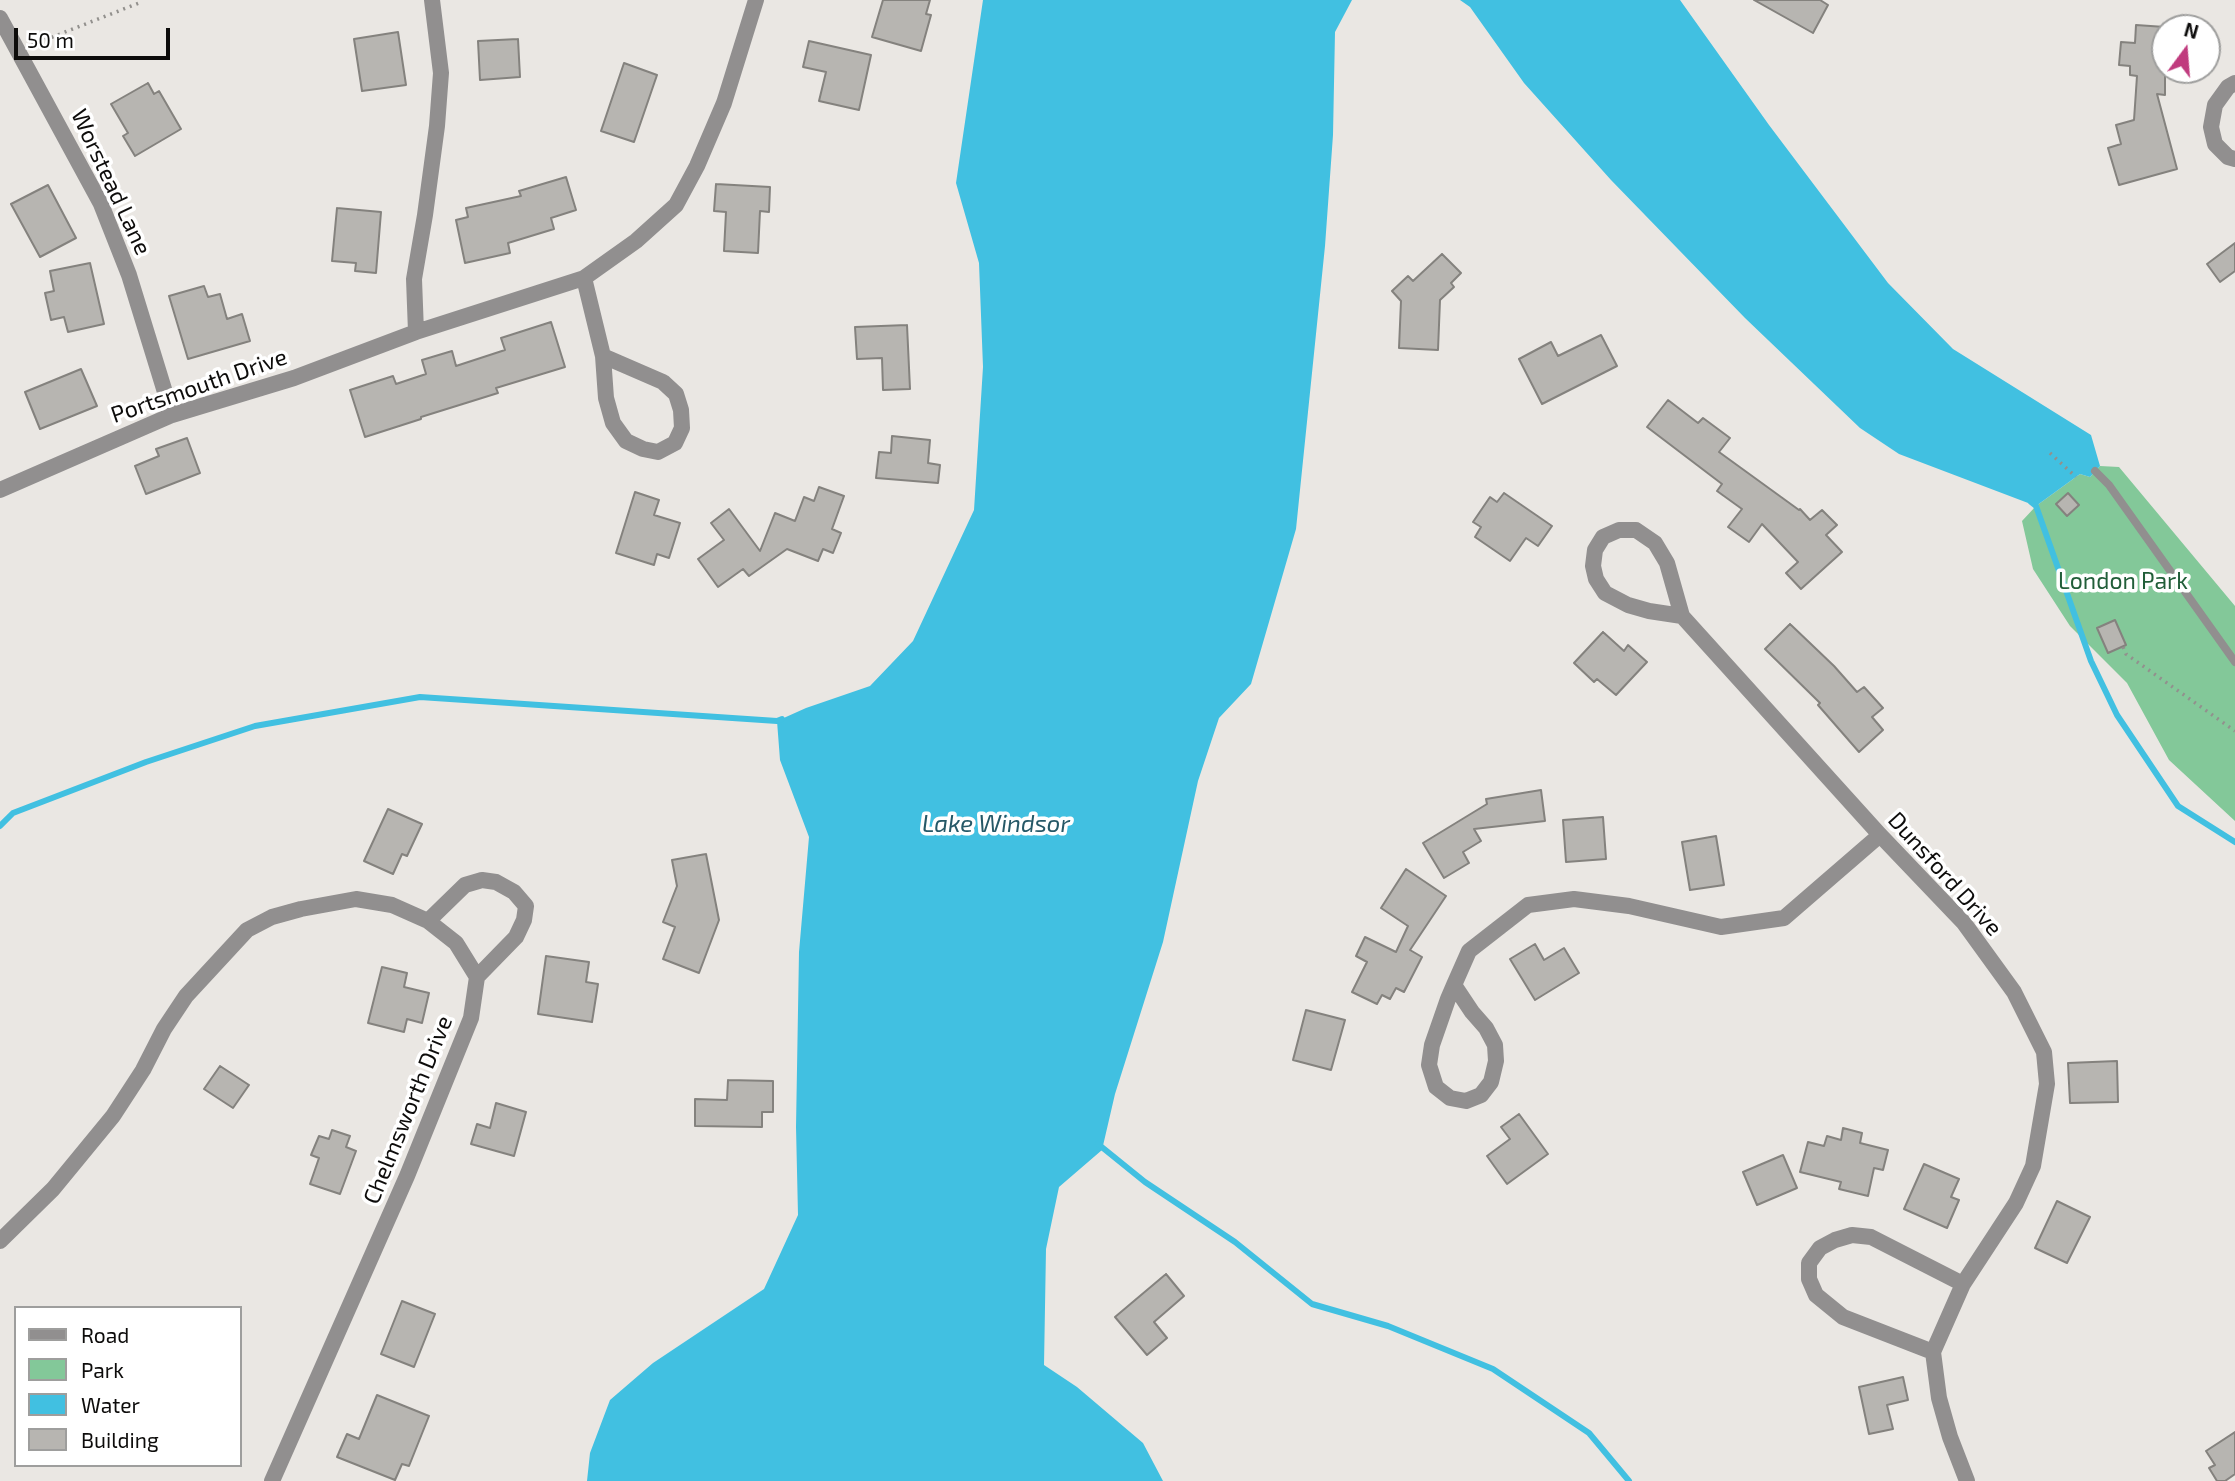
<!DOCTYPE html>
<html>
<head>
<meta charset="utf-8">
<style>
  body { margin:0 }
  #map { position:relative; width:2235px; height:1481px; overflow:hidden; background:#eae7e3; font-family:"Exo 2",sans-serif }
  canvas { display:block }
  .legend { position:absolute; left:14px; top:1306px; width:228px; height:161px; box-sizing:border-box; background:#fff; border:2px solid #9e9e9d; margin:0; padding:9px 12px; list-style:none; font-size:21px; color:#0d0c0b }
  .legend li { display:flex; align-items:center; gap:14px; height:35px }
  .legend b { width:35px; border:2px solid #9e9e9d }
  .north { position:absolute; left:2151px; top:14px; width:70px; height:70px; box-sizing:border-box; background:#fff; border:2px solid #9e9e9d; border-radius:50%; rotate:16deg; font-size:19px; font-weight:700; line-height:28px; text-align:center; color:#0d0c0b }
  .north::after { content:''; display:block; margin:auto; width:24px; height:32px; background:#c03b7e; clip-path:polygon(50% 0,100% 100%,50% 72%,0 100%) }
  .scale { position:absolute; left:14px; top:28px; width:156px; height:32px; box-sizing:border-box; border:4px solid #0d0c0b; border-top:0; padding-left:9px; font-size:21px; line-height:24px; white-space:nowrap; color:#0d0c0b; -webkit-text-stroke:5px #fff; paint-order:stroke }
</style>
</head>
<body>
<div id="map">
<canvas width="2235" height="1481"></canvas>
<ul class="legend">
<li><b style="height:9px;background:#918f8f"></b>Road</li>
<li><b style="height:19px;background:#83c899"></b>Park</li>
<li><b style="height:19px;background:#41c0e1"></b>Water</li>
<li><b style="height:19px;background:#b7b5b1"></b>Building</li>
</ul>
<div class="north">N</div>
<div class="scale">50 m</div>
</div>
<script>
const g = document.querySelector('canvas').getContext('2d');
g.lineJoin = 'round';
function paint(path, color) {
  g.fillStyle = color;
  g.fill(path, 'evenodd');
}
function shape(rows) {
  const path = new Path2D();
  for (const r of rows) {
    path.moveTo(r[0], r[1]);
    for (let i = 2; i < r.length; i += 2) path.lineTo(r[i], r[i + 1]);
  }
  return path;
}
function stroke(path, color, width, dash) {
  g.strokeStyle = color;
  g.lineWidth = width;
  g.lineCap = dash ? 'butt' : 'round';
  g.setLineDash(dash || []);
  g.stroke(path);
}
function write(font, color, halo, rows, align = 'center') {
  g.font = font + ' "Exo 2",sans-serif';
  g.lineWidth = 7;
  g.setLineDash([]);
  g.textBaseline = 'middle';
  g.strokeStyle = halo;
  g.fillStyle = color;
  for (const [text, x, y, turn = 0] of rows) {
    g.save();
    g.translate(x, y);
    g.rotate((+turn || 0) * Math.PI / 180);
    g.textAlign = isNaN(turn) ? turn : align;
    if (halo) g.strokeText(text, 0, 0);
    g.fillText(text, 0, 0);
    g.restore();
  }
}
paint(shape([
  [2100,466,2119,467,2235,606,2235,821,2169,760,2127,683,2070,626,2033,569,2022,521,2036,506,2080,474,2090,477]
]), '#83c899');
paint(shape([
  [983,0,1352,0,1335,32,1333,135,1325,246,1296,529,1251,684,1219,718,1198,781,1163,942,1115,1094,1102,1150,1059,1187,1046,1249,1044,1365,1077,1387,1143,1443,1163,1481,587,1481,590,1453,610,1400,653,1363,764,1289,798,1215,796,1127,799,952,809,837,780,760,777,721,806,708,870,686,913,641,974,510,983,367,979,263,956,183],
  [1460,0,1680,0,1769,125,1888,283,1953,349,2091,435,2100,466,2090,477,2080,474,2036,506,1899,454,1860,428,1745,318,1611,180,1524,83,1470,7]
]), '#41c0e1');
stroke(shape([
  [2031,502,2036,506,2091,661,2117,715,2178,806,2235,842],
  [0,826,13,813,146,762,255,726,420,697,777,721,782,719],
  [1098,1144,1145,1182,1235,1242,1312,1304,1388,1326,1493,1369,1589,1433,1629,1481]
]), '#41c0e1', 6);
const building = shape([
  [883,0,930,0,926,14,931,15,921,51,872,37,883,0],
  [1754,0,1820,0,1828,5,1813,33,1754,0],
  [2136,25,2165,27,2165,95,2157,94,2177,169,2119,185,2108,148,2121,144,2116,125,2134,120,2137,76,2130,75,2130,66,2119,65,2121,42,2135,43,2136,25],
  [398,32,406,85,362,91,354,39,398,32],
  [518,39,520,77,480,80,478,41,518,39],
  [809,41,871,55,859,110,819,101,826,72,803,67,809,41],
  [624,63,657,75,634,142,601,131,624,63],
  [148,83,154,94,159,91,181,129,135,156,123,136,128,133,111,104,148,83],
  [566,177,576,210,551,218,554,229,508,243,510,253,465,263,456,220,468,217,466,208,521,196,519,191,566,177],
  [716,184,770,187,769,212,760,211,758,253,724,251,726,212,714,211,716,184],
  [48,185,76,238,40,257,11,204,48,185],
  [337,208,381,212,376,273,355,271,356,263,332,261,337,208],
  [2235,243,2235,271,2220,282,2207,264,2235,243],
  [1442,254,1461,273,1451,283,1454,287,1440,300,1438,350,1399,348,1401,301,1392,291,1408,276,1413,281,1442,254],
  [90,263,104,324,68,332,64,317,51,320,45,293,54,291,50,271,90,263],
  [204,286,208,297,220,294,227,319,242,314,250,341,188,359,169,296,204,286],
  [551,322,565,367,496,388,498,393,421,417,421,419,365,437,350,390,393,376,396,384,426,374,422,360,452,351,456,366,505,350,501,338,551,322],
  [907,325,910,389,883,390,882,358,857,359,855,327,907,325],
  [1601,335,1617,366,1542,404,1519,359,1551,342,1558,356,1601,335],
  [81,369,97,406,40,429,25,392,81,369],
  [1668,400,1698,423,1703,418,1730,438,1719,452,1799,510,1800,509,1810,520,1822,510,1837,525,1826,535,1842,552,1801,589,1786,573,1798,562,1762,524,1749,542,1728,527,1742,509,1717,491,1722,484,1647,427,1668,400],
  [892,436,930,440,928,463,940,465,938,483,876,478,879,452,891,453,892,436],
  [187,438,200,473,146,494,135,466,159,456,156,449,187,438],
  [819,487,844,496,832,529,841,533,833,553,823,549,818,561,787,549,749,576,743,569,718,587,698,559,724,540,711,523,729,509,760,551,775,513,795,521,804,497,814,501,819,487],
  [635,492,659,500,654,515,680,523,669,558,657,554,654,565,616,553,635,492],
  [1504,493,1552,526,1538,546,1526,538,1510,561,1475,537,1481,527,1473,522,1490,497,1497,502,1504,493],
  [2068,493,2079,505,2067,516,2056,504,2068,493],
  [2115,620,2126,645,2108,653,2097,628,2115,620],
  [1790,624,1834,666,1857,692,1864,687,1883,708,1872,717,1883,730,1859,752,1818,705,1820,703,1765,649,1790,624],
  [1603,632,1624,651,1628,645,1647,662,1616,695,1597,679,1594,682,1574,663,1603,632],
  [1541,790,1545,821,1474,829,1481,841,1463,852,1469,863,1444,878,1423,843,1487,804,1486,799,1541,790],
  [388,809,422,824,407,856,402,854,393,874,364,861,388,809],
  [1603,817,1606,859,1566,862,1563,820,1603,817],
  [1716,836,1724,885,1690,890,1682,842,1716,836],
  [706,854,719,920,699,973,663,959,675,927,663,922,677,886,672,860,706,854],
  [1406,869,1446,896,1410,950,1422,957,1404,992,1396,988,1390,999,1382,995,1377,1004,1352,992,1367,962,1356,956,1365,937,1396,952,1408,926,1381,908,1406,869],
  [1535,944,1544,960,1564,948,1579,973,1535,1000,1510,959,1535,944],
  [546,956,589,962,586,982,598,984,592,1022,538,1014,546,956],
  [382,967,407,973,404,987,429,993,422,1023,407,1019,404,1032,368,1023,382,967],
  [1306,1010,1345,1020,1331,1070,1293,1060,1306,1010],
  [2117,1061,2118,1102,2070,1103,2068,1063,2117,1061],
  [220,1066,249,1085,233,1108,204,1089,220,1066],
  [728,1080,773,1081,773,1112,762,1112,762,1127,695,1126,695,1099,727,1100,728,1080],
  [496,1103,526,1112,514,1156,471,1144,477,1124,490,1128,496,1103],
  [1519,1114,1548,1154,1507,1184,1487,1156,1510,1139,1501,1127,1519,1114],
  [1843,1128,1862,1133,1860,1143,1888,1150,1883,1170,1874,1168,1868,1196,1839,1189,1841,1182,1800,1172,1808,1142,1824,1146,1827,1136,1841,1140,1843,1128],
  [332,1130,350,1136,346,1147,356,1151,340,1194,310,1184,319,1158,311,1155,319,1136,329,1139,332,1130],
  [1783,1155,1797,1188,1757,1205,1743,1172,1783,1155],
  [1924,1164,1959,1179,1951,1197,1959,1200,1947,1228,1904,1209,1924,1164],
  [2057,1201,2090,1217,2067,1263,2035,1248,2057,1201],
  [1166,1274,1184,1296,1154,1322,1167,1338,1147,1355,1115,1317,1166,1274],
  [402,1301,435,1314,414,1367,381,1354,402,1301],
  [1903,1377,1908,1400,1887,1405,1893,1429,1869,1434,1859,1387,1903,1377],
  [377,1395,429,1416,409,1466,402,1464,395,1480,337,1457,347,1434,359,1439,377,1395],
  [2235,1432,2235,1474,2225,1481,2217,1481,2209,1468,2215,1465,2206,1451,2235,1432]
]);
paint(building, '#b7b5b1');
stroke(building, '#84827e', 2);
stroke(shape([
  [32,45,139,3],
  [2050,453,2076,477],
  [2123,647,2126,654,2235,731]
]), '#92908d', 3.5, [2, 5]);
stroke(shape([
  [2095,471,2109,485,2235,662]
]), '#918f8f', 8);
stroke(shape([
  [0,18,101,204,129,275,172,415],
  [2235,83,2228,87,2215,105,2211,127,2215,144,2228,157,2235,159],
  [584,278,603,356,606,398,613,423,626,441,643,449,658,452,675,443,682,428,681,410,676,394,663,382,603,356],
  [416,332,414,279,425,215,437,126,441,73,432,0],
  [0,490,172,415,294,378,416,332,584,278,636,241,676,205,697,166,724,103,756,0],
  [1682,616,1649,611,1628,605,1605,593,1596,579,1593,566,1595,550,1603,537,1619,530,1636,530,1655,543,1667,563,1682,616,1880,835,1964,923,2014,992,2044,1052,2047,1084,2033,1166,2016,1203,1963,1284,1933,1352,1939,1398,1950,1437,1967,1481],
  [428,921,465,885,482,880,496,882,514,892,526,906,524,920,516,937,477,977],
  [1454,985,1472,1012,1486,1028,1495,1045,1496,1061,1491,1082,1481,1095,1466,1101,1450,1098,1436,1087,1429,1065,1432,1045,1448,999,1454,985,1469,951,1528,905,1574,899,1629,906,1721,927,1784,918,1880,835],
  [0,1241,53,1189,113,1116,143,1070,164,1029,186,996,247,930,272,917,301,909,356,899,392,905,428,921,456,943,477,977,471,1018,407,1176,272,1481],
  [1933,1352,1843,1317,1816,1295,1809,1279,1809,1263,1820,1248,1835,1240,1852,1235,1871,1237,1963,1284]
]), '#918f8f', 16);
write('23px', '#0d0c0b', '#fff', [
  ["Worstead Lane",111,182,65],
  ["Portsmouth Drive",199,386,-19],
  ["Dunsford Drive",1945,874,48],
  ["Chelmsworth Drive",408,1110,-68]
]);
write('23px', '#215e39', '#fff', [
  ["London Park",2123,581]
]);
write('italic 24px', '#255867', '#fff', [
  ["Lake Windsor",996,824]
]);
</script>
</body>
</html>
